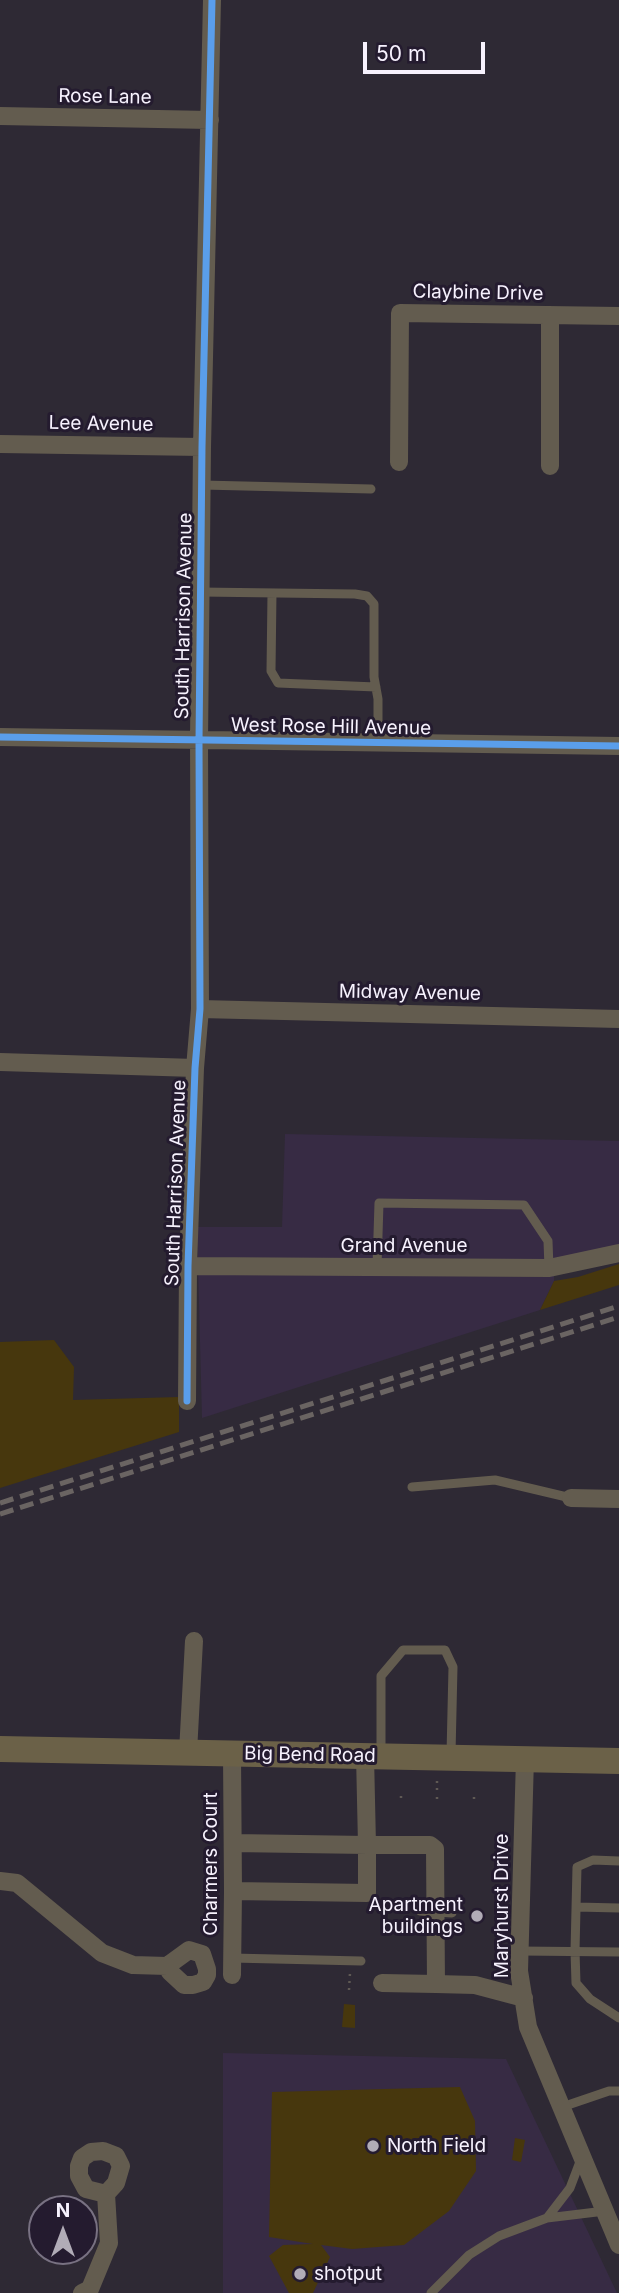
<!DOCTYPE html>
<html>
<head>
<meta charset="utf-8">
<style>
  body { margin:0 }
  #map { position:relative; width:619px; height:2293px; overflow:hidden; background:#2e2934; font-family:Inter,sans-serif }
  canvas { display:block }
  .north { position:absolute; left:28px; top:2195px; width:70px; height:70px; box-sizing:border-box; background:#241b2f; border:2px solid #787182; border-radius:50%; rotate:0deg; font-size:19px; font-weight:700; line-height:28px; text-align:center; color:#f7f2fe }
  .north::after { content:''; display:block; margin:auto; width:24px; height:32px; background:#b1acb7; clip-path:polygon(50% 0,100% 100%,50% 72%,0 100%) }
  .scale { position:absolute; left:363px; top:42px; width:122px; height:32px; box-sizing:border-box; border:4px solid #f7f2fe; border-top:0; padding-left:9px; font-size:21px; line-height:24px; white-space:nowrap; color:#f7f2fe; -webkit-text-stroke:5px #241b2f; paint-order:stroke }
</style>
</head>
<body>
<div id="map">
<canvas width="619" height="2293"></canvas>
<div class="north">N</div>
<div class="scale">50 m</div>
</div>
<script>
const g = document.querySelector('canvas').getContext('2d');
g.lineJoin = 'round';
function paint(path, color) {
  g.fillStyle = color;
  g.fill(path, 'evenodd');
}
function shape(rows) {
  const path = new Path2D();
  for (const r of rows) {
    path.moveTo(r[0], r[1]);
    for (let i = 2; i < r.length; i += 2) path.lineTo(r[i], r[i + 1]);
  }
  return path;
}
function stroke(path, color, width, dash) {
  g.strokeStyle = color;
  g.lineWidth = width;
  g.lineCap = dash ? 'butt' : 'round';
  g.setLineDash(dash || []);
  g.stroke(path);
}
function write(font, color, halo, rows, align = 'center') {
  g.font = font + ' Inter,sans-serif';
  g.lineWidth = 6;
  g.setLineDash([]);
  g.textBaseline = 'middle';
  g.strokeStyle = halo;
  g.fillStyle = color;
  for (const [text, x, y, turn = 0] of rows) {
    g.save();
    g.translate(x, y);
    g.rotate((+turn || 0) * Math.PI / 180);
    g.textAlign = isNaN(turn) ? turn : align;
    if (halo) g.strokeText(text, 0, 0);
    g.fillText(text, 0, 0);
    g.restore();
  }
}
paint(shape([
  [285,1134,619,1141,619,1247,554,1259,554,1281,540,1310,202,1418,197,1227,282,1227],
  [223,2053,506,2059,617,2293,223,2293]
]), '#372b44');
paint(shape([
  [619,1264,619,1285,540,1310,554,1281,578,1277],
  [54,1340,74,1367,73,1400,179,1397,179,1432,0,1488,0,1342],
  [344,2004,355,2005,355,2028,342,2027],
  [460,2087,475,2121,476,2171,449,2211,404,2245,352,2249,321,2245,330,2257,313,2293,289,2293,269,2256,283,2245,313,2244,269,2237,272,2092],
  [515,2138,525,2140,521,2162,512,2160]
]), '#47370d');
stroke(shape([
  [437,1790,437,1779],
  [401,1798,401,1791],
  [437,1799,437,1793],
  [474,1799,474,1792],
  [349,1990,350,1973]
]), '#5f5954', 2.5, [2, 5]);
stroke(shape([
  [202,485,371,489],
  [200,592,355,594,367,596,374,604,374,677,378,699,378,743],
  [272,593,271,671,278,683,376,687],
  [377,1267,379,1203,524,1205,548,1241,549,1268],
  [412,1487,495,1480,571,1498],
  [381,1754,381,1676,403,1650,445,1650,453,1667,451,1754],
  [619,1861,593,1860,577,1867,575,1951,576,1983,590,1999,619,2018],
  [576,1907,619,1908],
  [420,1911,452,1913],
  [520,1951,619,1952],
  [232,1958,361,1961],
  [562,2107,609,2091,619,2091],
  [547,2218,570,2188,581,2159],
  [431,2293,469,2255,499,2236,547,2218,605,2211]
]), '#635c4f', 9);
stroke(shape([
  [0,116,210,120],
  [550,315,550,466],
  [0,444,202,447],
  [399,462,400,313,619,316],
  [0,737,619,746],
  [200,1009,619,1019],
  [0,1062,195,1068],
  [188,1266,549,1268,619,1253],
  [187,1401,188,1266,195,1068,200,1009,199,741,202,447,212,0],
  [571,1498,619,1499],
  [188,1752,194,1641],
  [232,1754,233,1891,232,1975],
  [365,1755,367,1845,430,1845,435,1849,436,1984,475,1985,524,1998],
  [525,1758,519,1971,528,2027,619,2245],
  [233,1843,367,1845,367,1893,233,1891],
  [0,1881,17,1883,102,1953,133,1965,167,1966,189,1950,202,1954,207,1969,207,1975,203,1982,193,1985,184,1985,170,1972,167,1966],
  [382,1983,436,1984],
  [82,2293,90,2289,109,2243,106,2194,116,2183,121,2166,116,2156,103,2151,91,2152,82,2158,79,2166,79,2176,86,2189,106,2194]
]), '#635c4f', 18);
stroke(shape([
  [0,1749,619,1761]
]), '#6b6148', 26);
stroke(shape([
  [0,1503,619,1306],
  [0,1514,619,1317]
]), '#6a6462', 5, [14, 7]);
stroke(shape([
  [0,737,619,746],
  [187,1401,188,1266,195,1068,200,1009,199,741,202,447,212,0]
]), '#5a9eea', 7);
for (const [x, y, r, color] of [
  [477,1916,7,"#b1acb7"],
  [373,2146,7,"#b1acb7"],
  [300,2274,7,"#b1acb7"]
]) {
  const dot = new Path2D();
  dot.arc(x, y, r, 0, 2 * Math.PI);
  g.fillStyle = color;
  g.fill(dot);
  stroke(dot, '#241b2f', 2.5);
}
write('19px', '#f7f2fe', '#241b2f', [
  ["Rose Lane",105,97,1],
  ["Claybine Drive",478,293,1],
  ["Lee Avenue",101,424,1],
  ["South Harrison Avenue",184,616,-89],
  ["West Rose Hill Avenue",331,727,1],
  ["Midway Avenue",410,993,1],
  ["South Harrison Avenue",176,1183,-88],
  ["Grand Avenue",404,1246],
  ["Big Bend Road",310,1755,1],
  ["Charmers Court",211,1864,-90],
  ["Maryhurst Drive",502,1906,-90]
]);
write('19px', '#f7f2fe', '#241b2f', [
  ["Apartment",463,1905,"right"],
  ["buildings",463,1927,"right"],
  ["North Field",387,2146],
  ["shotput",314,2274]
], 'left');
</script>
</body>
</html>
